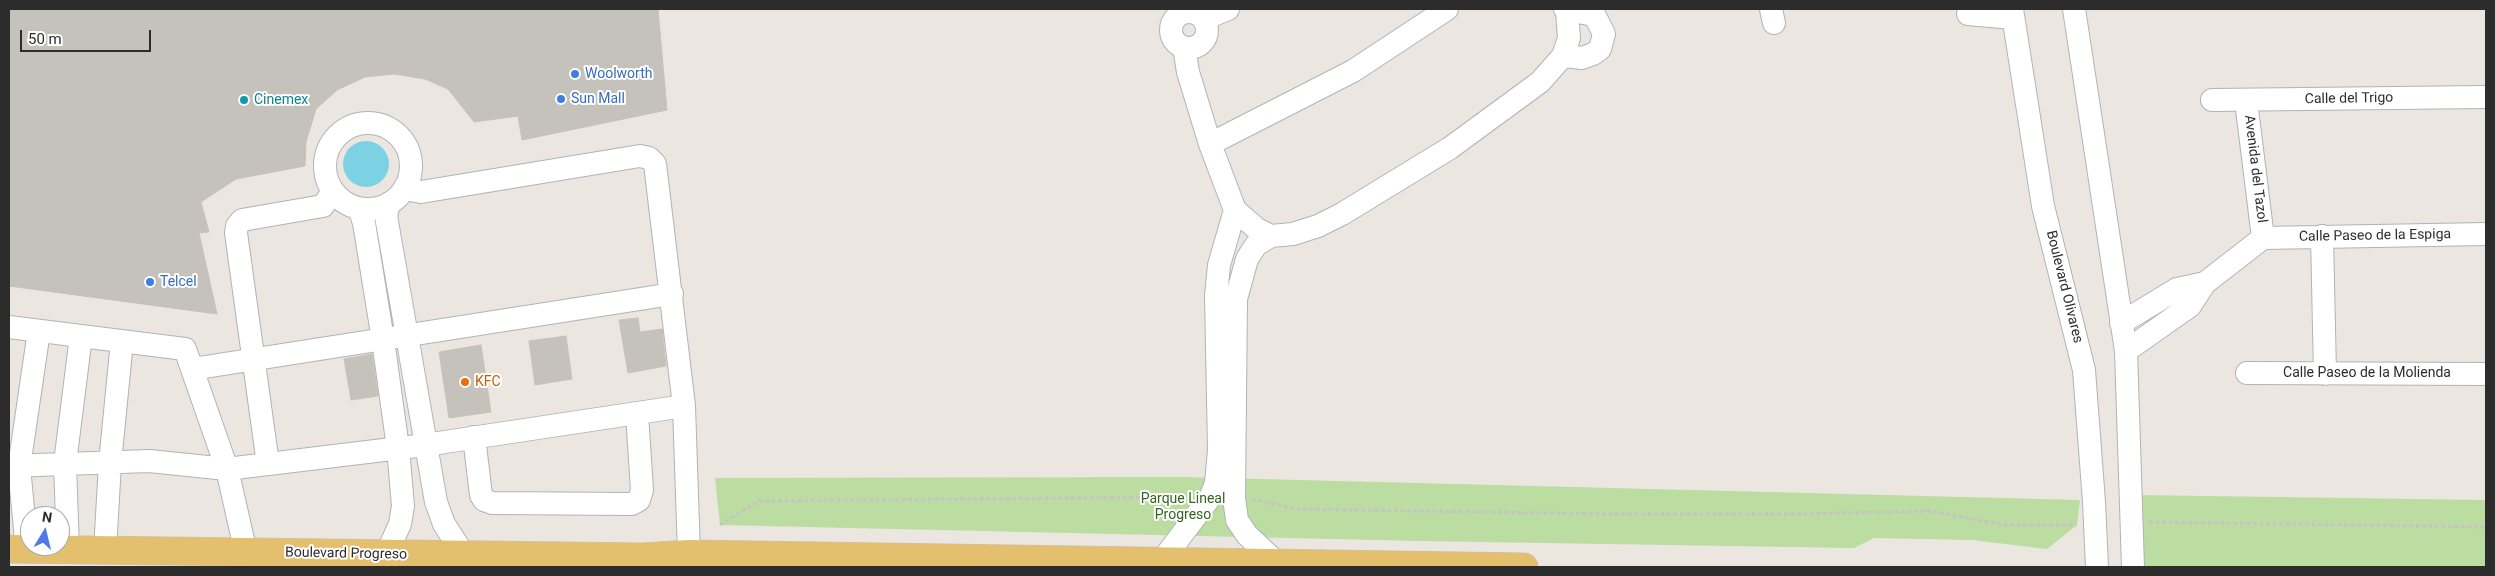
<!DOCTYPE html>
<html>
<head>
<meta charset="utf-8">
<style>
  body { margin:0 }
  #map { position:relative; width:2495px; height:576px; overflow:hidden; background:#ece6e0; font-family:Roboto,sans-serif }
  canvas { display:block }
  .frame { position:absolute; inset:0; border:10px solid #2c2c2c; pointer-events:none }
  .north { position:absolute; left:20px; top:506px; width:50px; height:50px; box-sizing:border-box; background:#fff; border:1px solid #ababab; border-radius:50%; rotate:9deg; font-size:14px; font-weight:700; line-height:20px; text-align:center; color:#2c2c2c }
  .north::after { content:''; display:block; margin:auto; width:18px; height:22px; background:#5079e9; clip-path:polygon(50% 0,100% 100%,50% 72%,0 100%) }
  .scale { position:absolute; left:20px; top:30px; width:131px; height:22px; box-sizing:border-box; border:2px solid #2c2c2c; border-top:0; padding-left:6px; font-size:15px; line-height:18px; white-space:nowrap; color:#2c2c2c; -webkit-text-stroke:4px #fff; paint-order:stroke }
</style>
</head>
<body>
<div id="map">
<canvas width="2495" height="576"></canvas>
<div class="frame"></div>
<div class="north">N</div>
<div class="scale">50 m</div>
</div>
<script>
const g = document.querySelector('canvas').getContext('2d');
g.lineJoin = 'round';
function paint(path, color) {
  g.fillStyle = color;
  g.fill(path, 'evenodd');
}
function shape(rows) {
  const path = new Path2D();
  for (const r of rows) {
    if (r.length === 3) {
      path.moveTo(r[0] + r[2], r[1]);
      path.arc(r[0], r[1], r[2], 0, 2 * Math.PI);
      continue;
    }
    path.moveTo(r[0], r[1]);
    for (let i = 2; i < r.length; i += 2) path.lineTo(r[i], r[i + 1]);
  }
  return path;
}
function stroke(path, color, width, dash) {
  g.strokeStyle = color;
  g.lineWidth = width;
  g.lineCap = dash ? 'butt' : 'round';
  g.setLineDash(dash || []);
  g.stroke(path);
}
function write(font, color, halo, rows, align = 'center') {
  g.font = font + ' Roboto,sans-serif';
  g.lineWidth = 4;
  g.setLineDash([]);
  g.textBaseline = 'middle';
  g.strokeStyle = halo;
  g.fillStyle = color;
  for (const [text, x, y, turn = 0] of rows) {
    g.save();
    g.translate(x, y);
    g.rotate((+turn || 0) * Math.PI / 180);
    g.textAlign = isNaN(turn) ? turn : align;
    if (halo) g.strokeText(text, 0, 0);
    g.fillText(text, 0, 0);
    g.restore();
  }
}
paint(shape([
  [1182,477,2080,500,2077,525,2047,549,1972,540,1874,538,1854,548,1420,541,720,525,715,478],
  [2135,495,2486,500,2486,567,2139,567]
]), '#bbdda2');
paint(shape([
  [366,164,23]
]), '#7dd1e4');
const building = shape([
  [9,9,658,9,667,110,522,140,518,116,474,122,448,89,425,79,394,74,365,77,337,90,316,109,306,142,305,166,236,179,201,202,209,232,199,233,217,314,9,286,9,9],
  [638,318,640,332,662,329,666,366,628,373,619,320,638,318],
  [566,336,572,379,535,385,529,341,566,336],
  [481,345,491,412,449,418,439,352,481,345],
  [372,354,378,396,351,400,344,359,372,354]
]);
paint(building, '#c5c1bb');
stroke(building, '#c8c1b9', 1);
const minor = shape([
  [1771,9,1774,23],
  [2012,9,2043,206,2084,370,2094,502,2097,567],
  [2074,9,2126,351,2133,567],
  [1189,30,18],
  [1968,14,2013,18],
  [1204,19,1228,9],
  [1184,47,1188,72,1210,144,1235,210,1257,229,1271,236],
  [1563,56,1582,58,1593,54,1600,49,1604,34,1595,16,1585,13,1567,11],
  [2212,100,2486,97],
  [2246,101,2263,238],
  [368,166,43],
  [1210,144,1353,71,1447,9],
  [404,189,421,192,640,156,649,158,655,164,684,406,689,554],
  [389,203,386,216,436,502,444,524,464,555],
  [359,208,364,223,383,340,398,448,403,506,400,524,386,555],
  [2322,236,2325,374],
  [2263,238,2486,234],
  [2121,323,2177,289,2205,283],
  [9,327,185,349,227,469,246,553],
  [2126,351,2190,306,2205,283,2263,238],
  [192,369,672,294],
  [2247,373,2486,374],
  [474,437,481,495,484,500,492,503,632,504,639,500,642,490,637,414],
  [268,464,236,233,237,226,242,220,323,206,333,191],
  [9,466,149,461,227,469,425,445,684,406],
  [27,550,19,467,39,331],
  [68,550,65,463,81,336],
  [105,551,110,463,122,341],
  [1161,562,1211,496,1216,483,1219,450,1216,296,1219,265,1235,210],
  [1277,563,1247,535,1237,520,1234,498,1236,299,1247,259,1256,245,1271,236,1293,234,1318,226,1342,214,1450,148,1540,82,1563,56,1569,38,1567,11,1565,9]
]);
const major = shape([
  [9,549,643,557,689,554,1524,567]
]);
stroke(minor, '#b0b3bb', 24);
stroke(major, '#c4c4c4', 29);
stroke(shape([
  [1252,499,1297,509,1609,514,1800,514,1930,511,2005,525,2076,525],
  [2149,522,2486,527],
  [720,525,759,501,1186,497]
]), '#c4c4c4', 3, [4, 2.5]);
stroke(minor, '#fff', 22);
stroke(major, '#e4bf6d', 28);
for (const [x, y, r, color] of [
  [575,74,5,"#3f7fe0"],
  [561,99,5,"#3f7fe0"],
  [244,100,5,"#0f9aa8"],
  [150,282,5,"#3f7fe0"],
  [465,382,5,"#e8710a"]
]) {
  const dot = new Path2D();
  dot.arc(x, y, r, 0, 2 * Math.PI);
  g.fillStyle = color;
  g.fill(dot);
  stroke(dot, '#fff', 2);
}
write('14px', '#366cbe', '#fff', [
  ["Woolworth",585,74],
  ["Sun Mall",571,99],
  ["Telcel",160,282]
], 'left');
write('14px', '#2c2c2c', '#fff', [
  ["Calle del Trigo",2349,99,-1],
  ["Avenida del Tazol",2255,169,83],
  ["Calle Paseo de la Espiga",2375,236,-1],
  ["Boulevard Olivares",2064,287,76],
  ["Calle Paseo de la Molienda",2367,373],
  ["Boulevard Progreso",346,554,1]
]);
write('14px', '#0d838f', '#fff', [
  ["Cinemex",254,100]
], 'left');
write('14px', '#c56008', '#fff', [
  ["KFC",475,382]
], 'left');
write('14px', '#356322', '#fff', [
  ["Parque Lineal",1183,499],
  ["Progreso",1183,515]
]);
</script>
</body>
</html>
